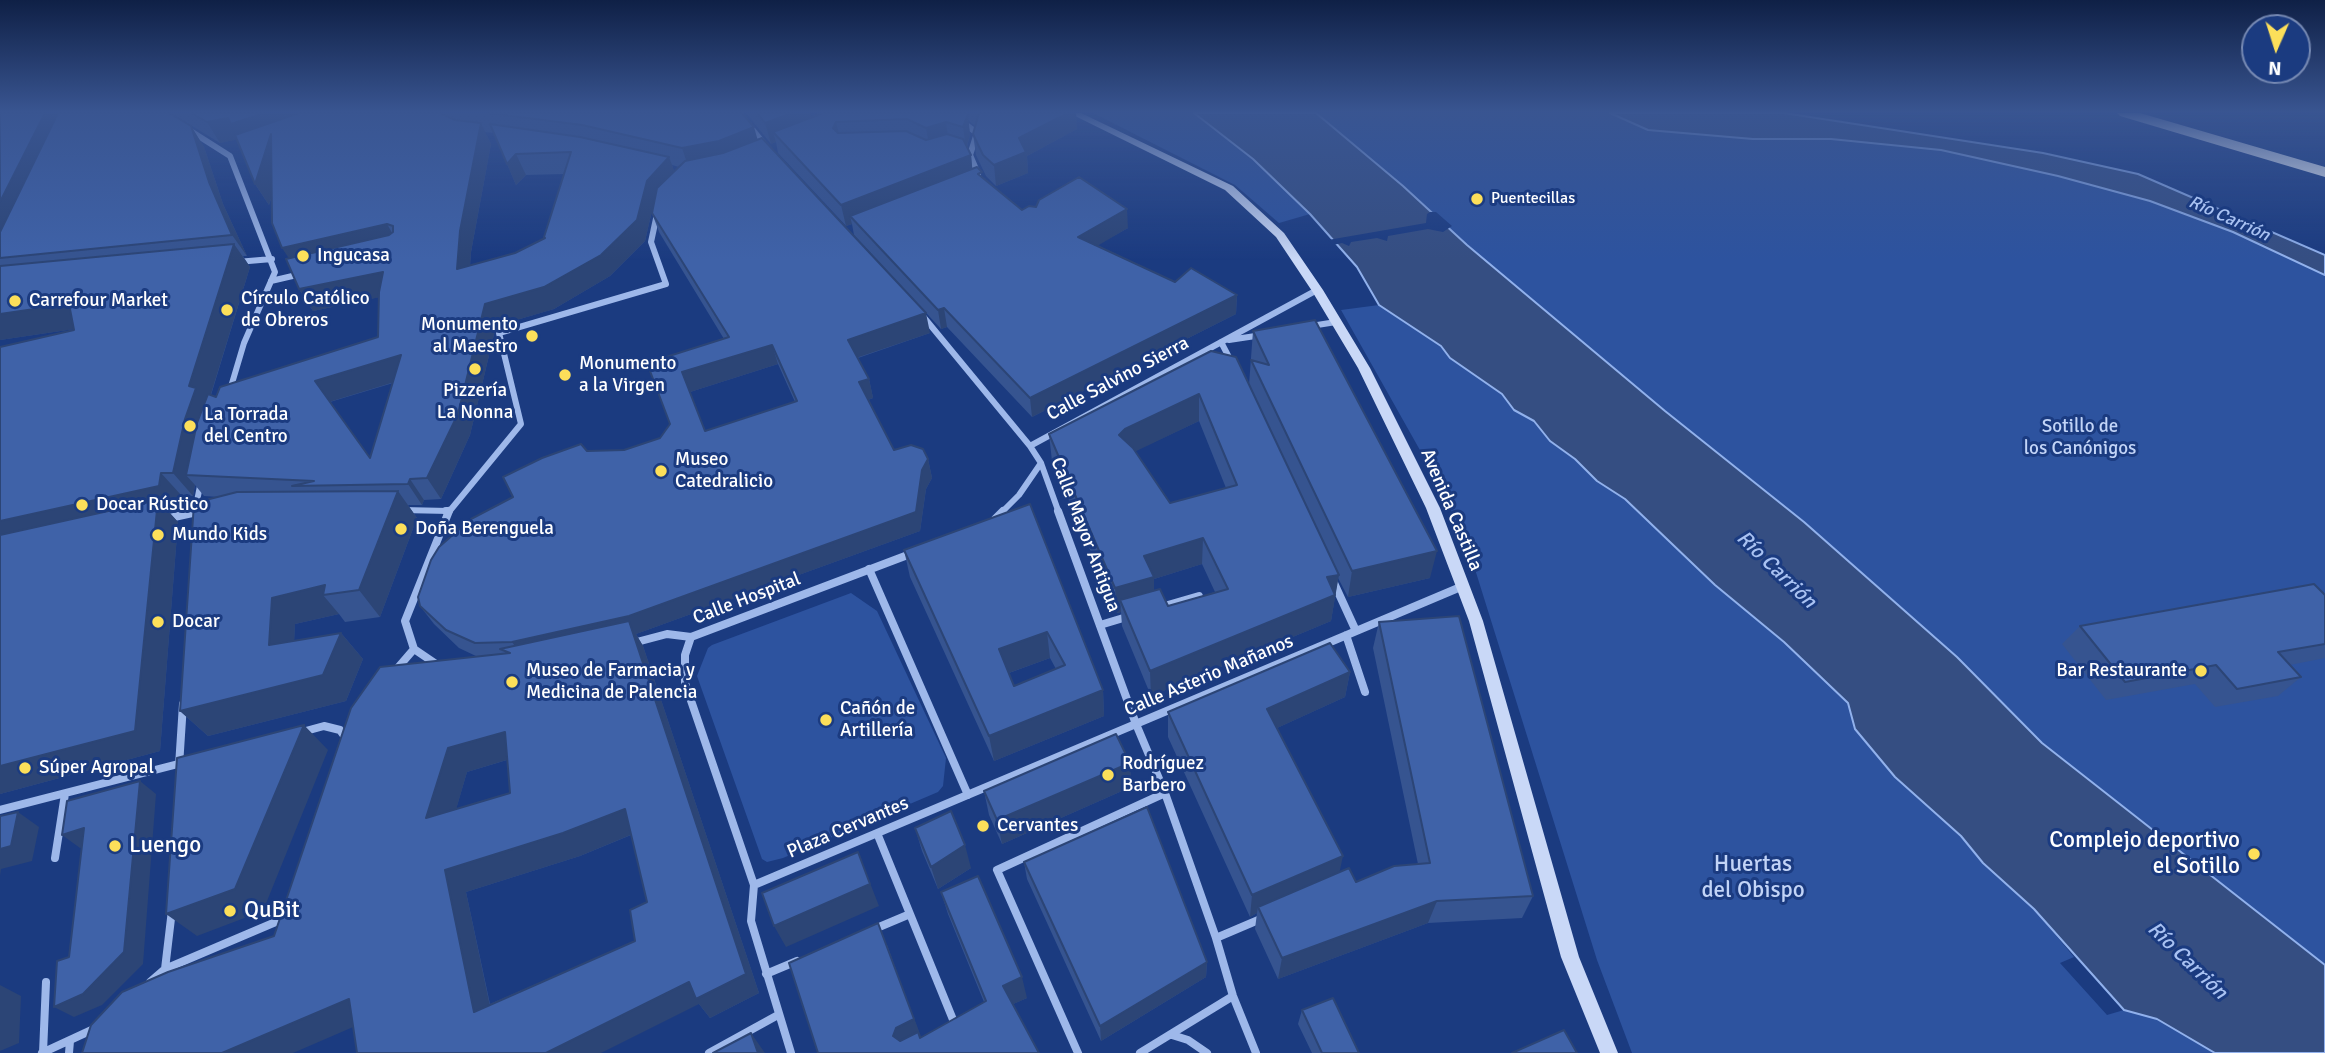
<!DOCTYPE html>
<html>
<head>
<meta charset="utf-8">
<style>
  body { margin:0 }
  #map { position:relative; width:2325px; height:1053px; overflow:hidden; background:#1b3b80; font-family:Signika,sans-serif }
  canvas { display:block }
  .north { position:absolute; left:2241px; top:14px; width:70px; height:70px; box-sizing:border-box; background:#1b3b80; border:2px solid #7689b3; border-radius:50%; rotate:183deg; font-size:19px; font-weight:700; line-height:28px; text-align:center; color:#fff }
  .north::after { content:''; display:block; margin:auto; width:24px; height:32px; background:#fcdf5a; clip-path:polygon(50% 0,100% 100%,50% 72%,0 100%) }
</style>
</head>
<body>
<div id="map">
<canvas width="2325" height="1053"></canvas>
<div class="north">N</div>
</div>
<script>
const g = document.querySelector('canvas').getContext('2d');
g.lineJoin = 'round';
function paint(path, color) {
  g.fillStyle = color;
  g.fill(path, 'evenodd');
}
function shape(rows) {
  const path = new Path2D();
  for (const r of rows) {
    path.moveTo(r[0], r[1]);
    for (let i = 2; i < r.length; i += 2) path.lineTo(r[i], r[i + 1]);
  }
  return path;
}
function stroke(path, color, width, dash) {
  g.strokeStyle = color;
  g.lineWidth = width;
  g.lineCap = dash ? 'butt' : 'round';
  g.setLineDash(dash || []);
  g.stroke(path);
}
function write(font, color, halo, rows, align = 'center') {
  g.font = font + ' Signika,sans-serif';
  g.lineWidth = 6;
  g.setLineDash([]);
  g.textBaseline = 'middle';
  g.strokeStyle = halo;
  g.fillStyle = color;
  for (const [text, x, y, turn = 0] of rows) {
    g.save();
    g.translate(x, y);
    g.rotate((+turn || 0) * Math.PI / 180);
    g.textAlign = isNaN(turn) ? turn : align;
    if (halo) g.strokeText(text, 0, 0);
    g.fillText(text, 0, 0);
    g.restore();
  }
}
paint(shape([
  [1093,113,1194,113,1253,159,1310,214,1279,223,1235,185],
  [1316,113,1610,113,1648,130,1753,139,1831,139,1941,150,2058,176,2150,201,2233,232,2325,275,2325,965,2042,743,1957,657,1804,522,1665,411,1467,245,1403,186],
  [1379,305,1441,346,1450,358,1502,394,1514,410,1534,421,1550,441,1575,459,1597,481,1625,499,1715,585,1784,642,1848,703,1856,729,1895,777,1961,836,1983,863,2034,909,2074,957,2060,963,2107,1015,2124,1010,2157,1019,2215,1053,1632,1053,1597,960,1469,550,1434,475,1341,310],
  [851,593,877,611,946,758,943,786,938,792,783,858,767,862,762,859,697,676,708,648,712,645]
]), '#2d539f');
const water = shape([
  [1194,113,1316,113,1403,186,1467,245,1665,411,1804,522,1957,657,2042,743,2325,965,2325,1053,2215,1053,2157,1019,2124,1010,2034,909,1983,863,1961,836,1895,777,1855,729,1848,703,1784,642,1715,585,1625,499,1597,481,1575,459,1550,441,1534,421,1514,410,1502,394,1450,358,1441,346,1379,305,1357,267,1310,214,1253,159,1194,113],
  [1610,113,1784,113,2043,153,2138,174,2325,255,2325,275,2233,232,2150,201,2058,176,1941,150,1831,139,1753,139,1648,130,1610,113]
]);
paint(water, '#354e82');
stroke(water, '#91b1ec', 2);
paint(shape([
  [1430,212,1436,212,1452,226,1443,232,1428,229,1388,236,1387,241,1377,238,1351,242,1349,246,1342,243,1333,245,1328,240,1426,223,1427,214]
]), '#1b3b80');
stroke(shape([
  [739,113,764,144],
  [950,113,977,133,970,155],
  [189,130,230,156,275,272,244,343,230,390],
  [970,155,978,174],
  [237,262,272,259],
  [271,281,301,274],
  [922,315,1030,446,1041,463,1059,513],
  [1311,326,1336,322],
  [1229,340,1262,335],
  [1221,342,1232,363],
  [1030,446,1317,290],
  [402,510,449,511],
  [195,511,201,481],
  [194,513,197,512],
  [448,513,521,424,499,333,666,284,651,242,657,214],
  [1001,513,1019,495,1041,463]
]), '#9eb8ea', 6);
stroke(shape([
  [446,511,449,511],
  [1058,511,1136,724,1165,793,1216,938,1233,996,1256,1053],
  [165,519,197,512],
  [995,519,1003,511],
  [869,569,968,795],
  [1334,583,1356,631],
  [1161,607,1199,596],
  [1100,625,1130,616],
  [1346,635,1365,692],
  [691,637,685,655,685,683,754,885,1463,586],
  [633,643,667,634,691,637,913,553],
  [439,666,414,649,405,621,449,511],
  [395,671,414,649],
  [302,732,324,726,340,730,347,740],
  [179,766,183,704],
  [0,810,182,763],
  [877,833,956,1027],
  [55,858,65,794],
  [754,885,751,921,791,1053],
  [872,930,910,914],
  [1216,938,1263,918],
  [165,969,172,910],
  [766,974,797,961],
  [150,982,165,969,278,921,285,914],
  [1172,1035,1188,1040,1207,1053],
  [42,1053,96,1028],
  [43,1053,46,982],
  [69,1053,70,1041],
  [709,1053,778,1015],
  [1078,1053,997,870,1165,793],
  [1140,1053,1233,996]
]), '#9eb8ea', 8);
paint(shape([
  [1069,113,1081,113,1233,186,1284,233,1323,290,1370,368,1440,508,1483,621,1579,957,1618,1053,1600,1053,1561,957,1469,621,1426,508,1358,368,1312,291,1276,237,1225,190,1069,113]
]), '#c9d8f7');
paint(shape([
  [2117,113,2140,113,2325,167,2325,177,2120,116,2117,113]
]), '#fff');
paint(shape([
  [0,113,191,126,204,147,223,204,247,256,243,256,250,267,211,395,216,397,378,337,379,297,313,311,299,289,289,258,272,196,269,205,255,184,237,139,220,143,171,113,440,113,446,116,442,113,742,113,758,140,930,333,858,358,869,379,873,398,868,400,894,450,928,459,932,478,926,489,920,531,636,634,643,646,759,993,710,1018,699,1004,353,1027,274,936,478,657,459,648,434,624,420,606,513,497,587,451,624,450,660,438,670,424,647,363,724,339,659,232,652,213,654,202,645,241,610,276,554,309,496,326,470,435,441,499,424,500,422,505,408,505,417,518,380,617,345,622,339,614,295,624,294,641,341,633,363,659,346,701,208,736,180,711,219,497,204,496,195,485,193,496,181,495,180,509,168,511,178,522,160,751,0,794,0,347,74,330,74,329,0,340],
  [485,132,494,133,516,185,526,175,564,174,544,237,544,239,515,253,470,266,471,252,491,144],
  [672,165,679,167,674,172],
  [778,364,795,402,705,431,690,392],
  [393,383,370,458,330,402],
  [507,760,510,793,456,809,467,772],
  [631,835,647,902,635,941,490,1004,466,892,580,856],
  [746,113,810,113,811,117,818,115,817,113,1076,113,1077,129,1027,156,1028,173,996,186,986,176,976,155,973,134,975,126,968,120,970,135,967,147,971,155,972,169,983,179,1022,210,1128,228,1097,245,1175,282,1237,295,1236,314,1032,417,947,327,941,329,854,235,852,224,846,226,778,153,776,142,771,144],
  [1253,331,1430,578,1348,597,1338,578,1331,621,1151,696,1122,626,1121,612,1117,613,1052,461,1049,434,1211,351,1249,385],
  [1199,421,1226,488,1170,503,1135,451],
  [1202,564,1215,592,1168,606,1154,590,1154,579],
  [1030,504,1103,690,1104,716,994,761,910,577,904,550],
  [1050,658,1056,669,1014,686,1009,673],
  [2325,595,2325,658,2290,665,2301,677,2278,696,2215,707,2195,684,2106,700,2062,644,2080,626],
  [1379,622,1533,896,1522,918,1428,923,1278,979,1255,929,1257,913,1250,917,1168,737,1168,712,1350,672,1345,697,1277,728,1339,873,1356,882,1418,864,1373,648],
  [1130,763,1131,787,1002,844,989,815,984,791],
  [915,828,971,868,938,889,922,851],
  [1024,862,1207,962,1206,977,1101,1041,1027,879],
  [941,892,1027,998,1013,1004,1039,1053,818,1053,887,945,921,1038,984,1002,948,914],
  [1302,1010,1359,1053,1312,1053,1298,1024]
]), '#365490');
paint(shape([
  [45,113,73,113,0,258,0,202],
  [264,113,336,113,284,155,269,205,255,184,240,139,220,143,207,122,228,118],
  [792,113,810,113,813,127,773,132,776,142,771,144,765,123],
  [1068,113,1076,113,1077,129,1027,156,1028,173,996,186,994,165,1019,138],
  [968,114,970,135,966,148,963,127],
  [836,122,841,143,833,128],
  [946,122,949,143,930,149,926,128],
  [481,123,491,144,471,252,468,291,457,269,460,231],
  [191,126,204,147,223,204,247,256,232,235,209,182],
  [754,127,760,148,689,169,682,148],
  [516,154,526,175,516,185,507,164],
  [971,155,973,176,850,216,852,224,846,226,841,205],
  [669,157,677,178,654,202,645,241,610,276,554,309,496,326,470,435,441,499,427,478,485,304,647,181],
  [1127,209,1128,228,1080,256,1078,237],
  [387,224,399,245,296,269,282,248],
  [234,244,250,267,186,475,195,485,193,496,173,473,189,386],
  [383,272,395,294,313,311,299,289],
  [1237,295,1236,314,1032,417,1030,398],
  [69,304,88,327,0,340,0,314],
  [944,308,947,327,941,329,938,310],
  [926,313,930,333,853,359,848,340],
  [772,345,778,364,690,392,682,372],
  [401,355,414,376,329,402,315,381],
  [869,379,873,398,864,401,859,382],
  [1199,394,1199,421,1126,456,1119,435,1125,429],
  [928,459,932,478,926,489,920,531,636,634,643,646,759,993,710,1018,699,1004,601,1053,546,1053,689,982,746,974,512,642,922,470],
  [161,473,181,495,180,509,168,511,178,522,160,751,0,794,0,521],
  [410,479,424,500,422,505,408,484],
  [398,491,417,518,380,617,359,590],
  [1203,538,1202,564,1154,579,1154,602,1120,600,1121,612,1117,613,1115,588,1144,556],
  [1437,551,1430,578,1348,597,1352,571],
  [1339,575,1331,621,1151,696,1150,671,1327,577],
  [325,585,323,595,339,614,295,624,293,671,269,645,272,598],
  [1047,632,1050,658,1003,675,999,649],
  [341,633,363,659,346,701,208,736,180,711],
  [1350,672,1345,697,1264,734,1267,709],
  [1103,690,1104,716,994,761,989,736],
  [304,725,328,750,263,911,197,936,166,914],
  [505,732,523,755,467,772,447,841,426,818,448,748],
  [1130,763,1131,787,1002,844,997,820],
  [140,781,156,794,143,964,102,1005,74,1017,54,1007],
  [625,809,640,831,580,856,466,892,495,1030,474,1012,445,870],
  [18,812,39,827,32,861,1,869,0,876,0,849],
  [84,828,102,841,80,848,62,835],
  [965,845,971,868,938,889,931,867],
  [858,852,879,906,786,947,774,926],
  [1343,856,1338,879,1258,907,1257,913,1250,917,1252,895],
  [1437,901,1428,923,1278,979,1282,958],
  [878,923,922,1039,903,1053,893,1036],
  [1207,962,1206,977,1101,1041,1100,1026],
  [1022,977,1027,998,1009,1006,1003,986],
  [0,985,21,996,19,1043,0,1051],
  [349,999,374,1018,293,1053,222,1053],
  [751,1033,765,1053,758,1053]
]), '#2c4576');
const building = shape([
  [0,113,45,113,0,202,0,113],
  [58,113,169,113,191,126,209,182,232,235,0,258,0,232,58,113],
  [191,113,264,113,231,124,228,118,207,122,191,113],
  [299,113,440,113,455,120,481,123,460,231,457,269,515,253,545,238,544,237,571,152,516,154,507,164,490,124,580,137,669,157,647,181,637,220,601,255,544,287,485,304,458,414,427,478,410,479,408,484,292,486,314,481,186,475,197,423,208,394,216,397,220,387,378,337,379,292,383,272,299,289,286,259,389,235,393,232,393,226,387,224,282,248,272,223,271,134,255,184,235,135,299,113],
  [401,355,370,458,315,381,401,355],
  [488,113,742,113,754,127,719,141,682,148,582,125,488,113],
  [757,113,792,113,765,123,757,113],
  [823,113,966,113,968,114,963,127,946,122,926,128,907,119,836,122,833,128,838,133,906,131,926,140,947,134,963,139,971,155,841,205,773,132,823,113],
  [979,113,1068,113,1019,138,1026,152,994,165,983,155,973,134,979,113],
  [762,138,926,313,848,340,869,379,859,382,894,450,911,445,923,449,928,459,922,470,916,512,629,616,512,642,475,643,446,630,420,606,418,597,431,560,439,547,471,519,513,497,503,477,542,458,581,444,587,451,624,450,660,438,670,424,647,363,729,337,652,213,657,188,685,161,723,153,762,138],
  [772,345,797,401,705,431,682,372,772,345],
  [977,167,982,172,978,174,1022,210,1029,206,1036,207,1039,200,1079,177,1127,209,1078,237,1175,282,1191,268,1237,295,1030,398,944,308,938,310,850,216,977,167],
  [234,244,189,386,196,388,185,419,173,473,161,473,159,486,0,521,0,347,74,330,69,304,0,314,0,266,234,244],
  [1315,320,1437,551,1352,571,1251,360,1269,365,1253,331,1315,320],
  [1211,351,1236,357,1339,575,1327,577,1335,595,1150,671,1120,600,1160,589,1168,606,1228,589,1203,538,1144,556,1154,577,1115,588,1049,434,1211,351],
  [1199,394,1237,485,1170,503,1133,448,1119,435,1125,429,1199,394],
  [398,491,359,590,323,595,325,585,272,598,269,645,341,633,323,675,180,711,194,503,237,492,398,491],
  [158,500,135,731,0,766,0,535,158,500],
  [1030,504,1103,690,989,736,904,550,1030,504],
  [1047,632,1065,665,1014,686,999,649,1047,632],
  [2314,584,2325,595,2325,644,2278,652,2301,677,2237,689,2216,665,2125,682,2080,626,2314,584],
  [1459,616,1533,896,1437,901,1282,958,1258,907,1349,868,1356,882,1394,866,1430,863,1379,622,1459,616],
  [629,621,746,974,696,999,689,982,546,1053,357,1053,349,999,222,1053,82,1053,91,1025,122,992,168,972,274,936,351,708,380,667,510,653,500,649,629,621],
  [505,732,510,793,426,818,448,748,505,732],
  [625,809,647,902,630,910,635,941,474,1012,445,870,563,833,625,809],
  [1330,643,1350,672,1267,709,1343,856,1252,895,1168,712,1330,643],
  [304,725,235,889,166,914,177,758,304,725],
  [1116,734,1130,763,997,820,984,791,1116,734],
  [140,781,124,952,83,994,54,1007,57,961,69,957,84,828,62,835,67,801,140,781],
  [1147,807,1207,962,1100,1026,1024,862,1147,807],
  [951,811,965,845,931,867,915,828,951,811],
  [18,812,11,846,0,849,0,816,18,812],
  [858,852,870,884,774,926,762,893,858,852],
  [978,876,1022,977,1003,986,1039,1053,818,1053,789,963,878,923,914,1019,896,1028,893,1036,900,1041,918,1032,920,1038,986,1001,941,892,978,876],
  [1333,998,1359,1053,1322,1053,1302,1010,1333,998],
  [1564,1030,1577,1053,1512,1053,1564,1030],
  [751,1033,758,1053,713,1053,751,1033]
]);
paint(building, '#3f62a8');
stroke(building, '#2c4576', 2);
const sky = g.createLinearGradient(0, 0, 0, 260);
sky.addColorStop(0, '#0f2046');
sky.addColorStop(0.43, '#395591');
sky.addColorStop(1, '#39559100');
g.fillStyle = sky;
g.fillRect(0, 0, 2325, 260);
for (const [x, y, r, color] of [
  [1477,199,7,"#fcdf5a"],
  [303,256,7,"#fcdf5a"],
  [15,301,7,"#fcdf5a"],
  [227,310,7,"#fcdf5a"],
  [532,336,7,"#fcdf5a"],
  [475,369,7,"#fcdf5a"],
  [565,375,7,"#fcdf5a"],
  [190,426,7,"#fcdf5a"],
  [661,471,7,"#fcdf5a"],
  [82,505,7,"#fcdf5a"],
  [401,529,7,"#fcdf5a"],
  [158,535,7,"#fcdf5a"],
  [158,622,7,"#fcdf5a"],
  [2201,671,7,"#fcdf5a"],
  [512,682,7,"#fcdf5a"],
  [826,720,7,"#fcdf5a"],
  [25,768,7,"#fcdf5a"],
  [1108,775,7,"#fcdf5a"],
  [983,826,7,"#fcdf5a"],
  [115,846,7,"#fcdf5a"],
  [2254,854,7,"#fcdf5a"],
  [230,911,7,"#fcdf5a"]
]) {
  const dot = new Path2D();
  dot.arc(x, y, r, 0, 2 * Math.PI);
  g.fillStyle = color;
  g.fill(dot);
  stroke(dot, '#1b3b80', 2.5);
}
write('16px', '#fff', '#1b3b80', [
  ["Puentecillas",1491,199]
], 'left');
write('italic 18px', '#a9c2f2', '#1b3b80', [
  ["Río Carrión",2229,219,24]
]);
write('19px', '#fff', '#1b3b80', [
  ["Ingucasa",317,256],
  ["Círculo Católico",241,299],
  ["de Obreros",241,321],
  ["Carrefour Market",29,301],
  ["Monumento",518,325,"right"],
  ["al Maestro",518,347,"right"],
  ["Monumento",579,364],
  ["a la Virgen",579,386],
  ["Pizzería",475,391,"center"],
  ["La Nonna",475,413,"center"],
  ["La Torrada",204,415],
  ["del Centro",204,437],
  ["Museo",675,460],
  ["Catedralicio",675,482],
  ["Docar Rústico",96,505],
  ["Doña Berenguela",415,529],
  ["Mundo Kids",172,535],
  ["Docar",172,622],
  ["Museo de Farmacia y",526,671],
  ["Medicina de Palencia",526,693],
  ["Bar Restaurante",2187,671,"right"],
  ["Cañón de",840,709],
  ["Artillería",840,731],
  ["Rodríguez",1122,764],
  ["Barbero",1122,786],
  ["Súper Agropal",39,768],
  ["Cervantes",997,826]
], 'left');
write('19px', '#fff', '#1b3b80', [
  ["Calle Salvino Sierra",1118,379,-28],
  ["Avenida Castilla",1451,510,67],
  ["Calle Mayor Antigua",1085,535,69],
  ["Calle Hospital",747,599,-21],
  ["Calle Asterio Mañanos",1209,676,-23],
  ["Plaza Cervantes",848,828,-23]
]);
write('19px', '#c2d4f7', '#1b3b80', [
  ["Sotillo de",2080,427],
  ["los Canónigos",2080,449]
]);
write('italic 21px', '#a9c2f2', '#1b3b80', [
  ["Río Carrión",1776,570,44],
  ["Río Carrión",2187,961,44]
]);
write('23px', '#fff', '#1b3b80', [
  ["Complejo deportivo",2240,841,"right"],
  ["el Sotillo",2240,867,"right"],
  ["Luengo",129,846],
  ["QuBit",244,911]
], 'left');
write('23px', '#c2d4f7', '#1b3b80', [
  ["Huertas",1753,865],
  ["del Obispo",1753,891]
]);
</script>
</body>
</html>
